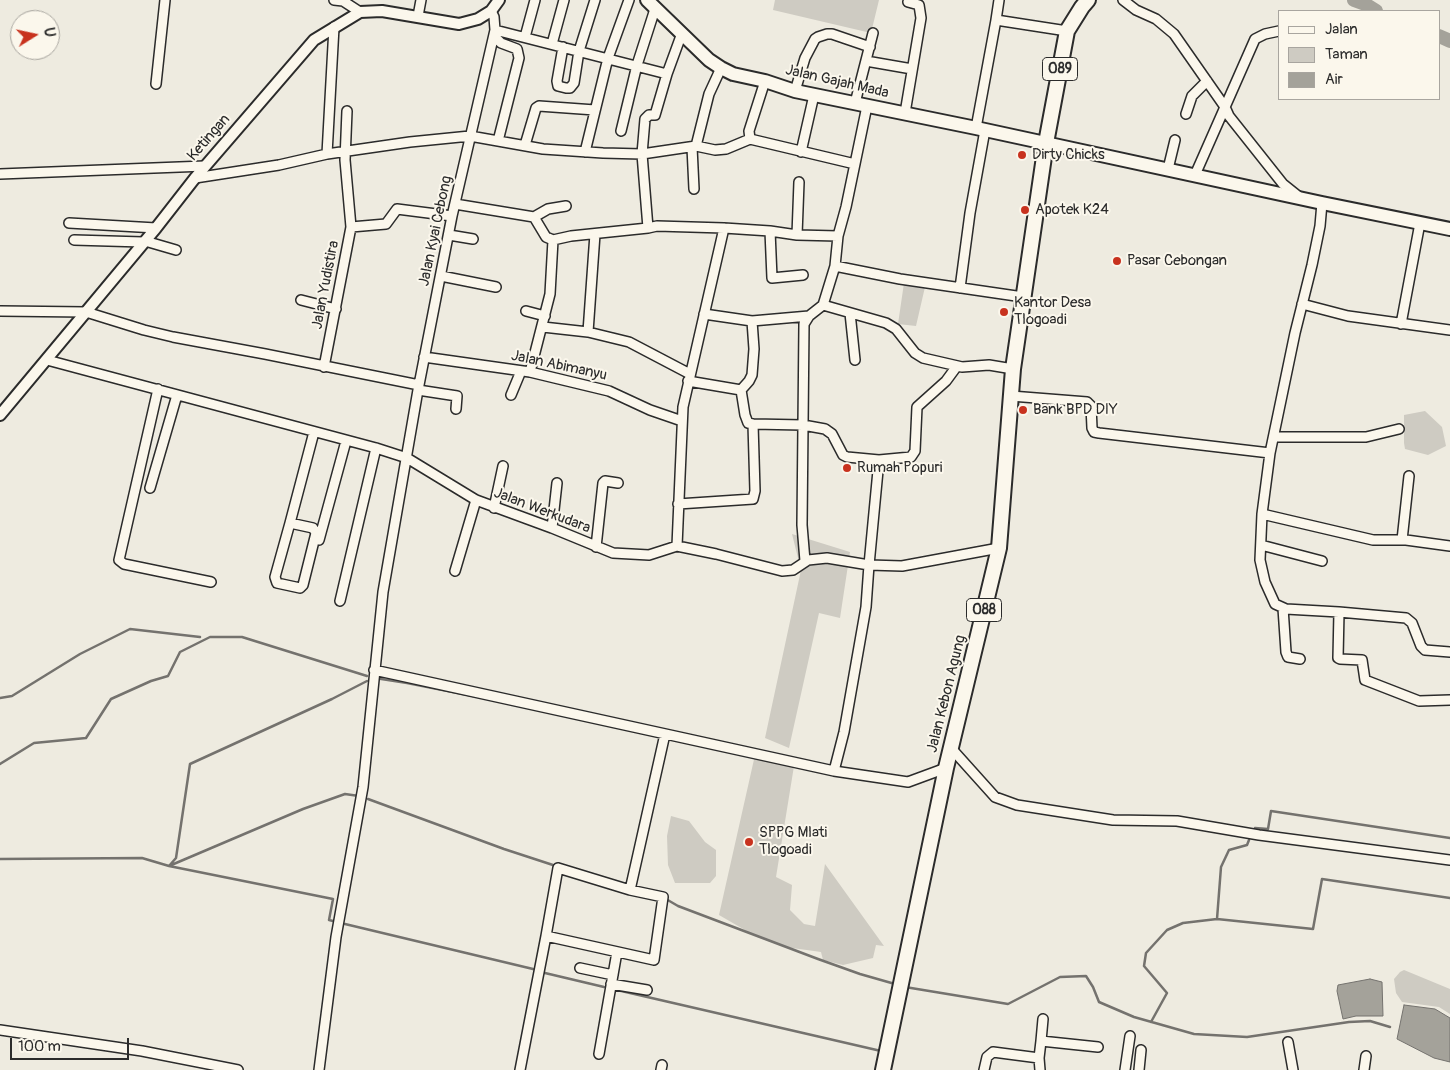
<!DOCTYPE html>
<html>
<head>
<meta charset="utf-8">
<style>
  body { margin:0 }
  #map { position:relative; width:1450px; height:1070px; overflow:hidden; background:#eeebe0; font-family:Pangolin,sans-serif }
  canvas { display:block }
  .legend { position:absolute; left:1278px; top:10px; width:162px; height:90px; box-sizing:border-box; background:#fbf7ec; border:1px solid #a8a59f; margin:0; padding:6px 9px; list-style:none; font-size:15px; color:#2b2b2b }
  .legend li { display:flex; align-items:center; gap:10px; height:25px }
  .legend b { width:25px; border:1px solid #a8a59f }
  .north { position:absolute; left:10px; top:10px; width:50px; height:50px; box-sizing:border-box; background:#fbf7ec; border:1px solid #a8a59f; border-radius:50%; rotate:80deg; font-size:14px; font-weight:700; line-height:20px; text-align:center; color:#2b2b2b }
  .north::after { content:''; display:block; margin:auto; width:18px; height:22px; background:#c8321e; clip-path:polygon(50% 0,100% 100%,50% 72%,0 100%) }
  .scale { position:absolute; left:10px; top:1038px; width:119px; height:22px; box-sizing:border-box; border:2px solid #2b2b2b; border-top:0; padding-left:6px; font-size:15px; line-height:18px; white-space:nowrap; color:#2b2b2b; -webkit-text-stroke:4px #fbf7ec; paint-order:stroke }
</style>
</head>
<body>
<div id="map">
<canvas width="1450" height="1070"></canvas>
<ul class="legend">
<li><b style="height:6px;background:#fbf7ec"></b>Jalan</li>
<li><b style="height:14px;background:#cecbc2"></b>Taman</li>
<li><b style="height:14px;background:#a4a29a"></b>Air</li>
</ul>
<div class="north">U</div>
<div class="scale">100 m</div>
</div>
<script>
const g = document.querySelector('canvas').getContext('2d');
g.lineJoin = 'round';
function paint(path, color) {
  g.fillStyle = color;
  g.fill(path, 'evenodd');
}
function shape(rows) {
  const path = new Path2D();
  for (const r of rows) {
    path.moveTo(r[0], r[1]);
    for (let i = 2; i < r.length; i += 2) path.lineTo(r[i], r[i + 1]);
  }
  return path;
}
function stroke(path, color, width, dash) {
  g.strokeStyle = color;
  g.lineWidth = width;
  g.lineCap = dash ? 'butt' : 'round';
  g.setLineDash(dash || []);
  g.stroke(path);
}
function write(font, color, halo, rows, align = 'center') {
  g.font = font + ' Pangolin,sans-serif';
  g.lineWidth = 4;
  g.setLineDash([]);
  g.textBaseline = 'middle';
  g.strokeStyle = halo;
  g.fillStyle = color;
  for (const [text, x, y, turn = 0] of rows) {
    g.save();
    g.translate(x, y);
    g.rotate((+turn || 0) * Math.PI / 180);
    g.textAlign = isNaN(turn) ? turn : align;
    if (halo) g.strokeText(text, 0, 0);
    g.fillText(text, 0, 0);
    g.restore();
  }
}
paint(shape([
  [775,0,879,0,871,33,773,10],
  [904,283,925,287,916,326,898,324],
  [1425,411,1442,427,1446,446,1428,455,1405,449,1404,443,1404,415],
  [792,534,850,552,840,618,819,613,789,748,765,738,801,570],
  [755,755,794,766,776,877,792,885,790,910,804,924,815,926,825,864,884,946,876,945,873,958,843,965,823,960,821,952,785,947,757,937,719,915],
  [671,816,689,821,705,842,716,850,716,876,710,883,675,883,668,865,667,836],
  [1404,970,1450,989,1450,1014,1439,1007,1402,1002,1396,993,1394,979,1400,972]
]), '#cecbc2');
const water = shape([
  [1370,979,1382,982,1383,1016,1356,1016,1343,1019,1337,991,1338,985,1370,979],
  [1404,1005,1435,1009,1450,1018,1450,1062,1434,1058,1397,1039,1404,1005]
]);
paint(water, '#a4a29a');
stroke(water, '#74726e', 1);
stroke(shape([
  [375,678,407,683,473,696],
  [0,698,12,696,80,654,130,629,200,637],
  [0,764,34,743,86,738,111,699,151,681,168,676,180,652,210,637,242,637,367,676],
  [368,799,504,849,556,866],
  [1255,828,1268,829,1271,811,1450,838],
  [0,859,142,858,169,866,303,809,345,794,359,796],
  [666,899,678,906,818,959,860,974,895,984],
  [1217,919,1313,929,1322,879,1450,898],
  [333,921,329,920,333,899,169,866,176,858,190,764,332,699,367,681],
  [345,924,533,969],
  [545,973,604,987],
  [905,987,1008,1004,1060,977,1086,976,1093,987,1099,1002,1134,1017,1194,1034,1247,1037,1349,1022,1370,1021,1390,1027],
  [617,990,881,1051],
  [1151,1022,1167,993,1144,966,1146,953,1167,930,1183,923,1217,919,1221,867,1229,850,1247,845,1249,840]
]), '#74726e', 2.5);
stroke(shape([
  [1354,0,1365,4,1376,11],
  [1439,36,1450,41]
]), '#a4a29a', 14);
const minor = shape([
  [334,0,343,1,360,12],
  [1123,0,1136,10,1156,19,1174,34,1225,107,1229,116,1283,184,1298,196],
  [418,16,421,0],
  [996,20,999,0],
  [495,30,667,74],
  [494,36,501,43,517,49,519,58,498,141],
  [525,37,535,0],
  [552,44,564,0],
  [563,47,557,81,558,86,566,88,570,88,574,83,579,51,595,0],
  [866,61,912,69],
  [765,81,749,131,750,139,855,164],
  [156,84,165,0],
  [795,91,805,58,815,39,818,37,827,34,832,34,870,47],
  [855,103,873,33],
  [905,113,921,18,919,5,908,2],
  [1186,114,1192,96,1207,81],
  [976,128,996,20,1067,31],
  [621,131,637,65,655,9],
  [525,145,536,108,539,106,595,110],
  [696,146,715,150,726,149,750,139],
  [692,147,694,189],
  [585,152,608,58,629,0],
  [801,152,814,95],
  [327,154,334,27],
  [1168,169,1175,140],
  [0,174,205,166],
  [1195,175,1255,39,1265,34,1279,31],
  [195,178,279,165,327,154,410,142,470,136,543,149,603,153,642,154,696,146,709,94,721,68],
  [1322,203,1320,226,1312,265,1295,333,1270,453,1262,514,1260,560,1265,582,1275,604,1286,609,1339,612,1406,618,1412,623,1421,646,1425,650,1450,652],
  [455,204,534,217,548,209,566,206],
  [69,223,156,228],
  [351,227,386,224,397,209,452,216],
  [648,228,642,154,645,119,649,115,655,115,667,74,682,33],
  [770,231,772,278,803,275],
  [449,235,473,239],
  [797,235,799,182],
  [838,236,846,207,867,106],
  [74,240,143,242],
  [553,240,571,236,648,228,657,226,724,228,770,231,797,235,838,236,835,266,823,305],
  [145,241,176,250],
  [835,266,900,279,1023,297],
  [441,276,496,287],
  [960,288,970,213,985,130],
  [301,300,336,309],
  [1302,304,1348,316,1450,330],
  [0,311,86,312,144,330,173,337,265,354,419,385],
  [526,311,545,316],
  [850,313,855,360],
  [704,314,752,321,809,316],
  [1401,324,1420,223],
  [543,327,588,332,629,342,690,374],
  [588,332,595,234],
  [424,357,530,372,609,391,650,410,682,421],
  [47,360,376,448,407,458,476,500,552,528,613,553,649,555,677,546],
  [324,367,351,227,345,160,347,111],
  [530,372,550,294,553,240,546,237,534,217],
  [688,381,741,390,745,415,748,423,753,424,803,425,825,429,832,434,843,455,847,457,879,460,911,457,915,451,917,407,946,381,957,366],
  [158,389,119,560,124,564,211,582],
  [418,390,457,396,456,409],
  [741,390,749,381,752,375,754,349,752,321],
  [511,395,521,371],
  [1011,396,1087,402,1091,406,1092,428,1094,432,1099,433,1270,453],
  [1274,437,1366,437,1399,429],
  [150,488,177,395],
  [678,504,753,499,755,491,753,424],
  [494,508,503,466],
  [1262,514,1373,540,1406,540,1450,546],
  [290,523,313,528,316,533,303,585,300,588,277,583,275,577,290,523,314,432],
  [552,528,557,483],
  [319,540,346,441],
  [1402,540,1409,476],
  [1261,545,1322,561],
  [677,546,716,554,782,571,793,570,808,560,827,558,869,565,902,566,999,548],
  [677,546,683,407,724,228],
  [596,547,603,483,605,481,618,483],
  [805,561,802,525,803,425,804,324,809,316,823,305,886,323,896,329,915,353,923,358,962,367,989,365,1013,369],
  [455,571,476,500],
  [340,601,376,448],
  [1283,608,1286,652,1288,657,1300,659],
  [1339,612,1338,658,1340,659,1362,660,1365,680,1419,701,1450,700],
  [374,670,834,771,908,782,946,768],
  [951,748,995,797,1017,805,1113,820,1177,821,1259,835,1450,860],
  [834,771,844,732,866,607,869,565,879,460],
  [558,868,630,890,663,897,654,960,546,936,558,868],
  [630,890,665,734],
  [580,968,613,975],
  [611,984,647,990],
  [0,1030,142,1051,238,1070],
  [1041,1041,1043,1019],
  [1288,1042,1293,1070],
  [599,1054,617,952],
  [1039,1058,1041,1041,1098,1047],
  [319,1070,336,937,363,787,383,592,418,390,452,216,495,30,494,17,491,11],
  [520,1070,546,936],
  [661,1070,662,1065],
  [984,1070,987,1057,993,1052,1039,1058,1040,1070],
  [1125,1070,1130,1036],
  [1139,1070,1141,1050],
  [1364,1070,1366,1056]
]);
const tertiary = shape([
  [0,415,156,228,195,178,314,40,360,12,382,11,459,24,478,19,491,11,499,0]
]);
const secondary = shape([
  [647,0,709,60,721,68,733,74,765,81,795,91,976,128,1322,203,1450,229]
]);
const primary = shape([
  [883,1070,946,768,999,548,1013,369,1046,143,1067,31,1082,7,1088,0]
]);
stroke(minor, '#2b2b2b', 12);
stroke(tertiary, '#2b2b2b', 14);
stroke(secondary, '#2b2b2b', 16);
stroke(primary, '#2b2b2b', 18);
stroke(minor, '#fbf7ec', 9);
stroke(tertiary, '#fbf7ec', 10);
stroke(secondary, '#fbf7ec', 12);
stroke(primary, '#fbf7ec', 14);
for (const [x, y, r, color] of [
  [1022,155,5,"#c8321e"],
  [1025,210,5,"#c8321e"],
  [1117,261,5,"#c8321e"],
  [1004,312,5,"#c8321e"],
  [1023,410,5,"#c8321e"],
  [847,468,5,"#c8321e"],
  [749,842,5,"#c8321e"]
]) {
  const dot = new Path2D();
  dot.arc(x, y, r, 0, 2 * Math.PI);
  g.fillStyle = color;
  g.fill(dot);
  stroke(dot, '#fbf7ec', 2);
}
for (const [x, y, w] of [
  [1060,69,35],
  [984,610,35]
]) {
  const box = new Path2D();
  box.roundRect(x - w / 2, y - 11.5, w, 23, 4);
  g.fillStyle = '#fbf7ec';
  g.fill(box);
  stroke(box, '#2b2b2b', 1);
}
write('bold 14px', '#2b2b2b', null, [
  ["089",1060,69],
  ["088",984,610]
]);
write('15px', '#2b2b2b', '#fbf7ec', [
  ["Jalan Gajah Mada",837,82,13],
  ["Ketingan",209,138,-49],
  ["Jalan Kyai Cebong",436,231,-78],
  ["Jalan Yudistira",326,285,-79],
  ["Jalan Abimanyu",559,366,12],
  ["Jalan Werkudara",542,511,21],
  ["Jalan Kebon Agung",947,694,-76]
]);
write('15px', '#2b2b2b', '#fbf7ec', [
  ["Dirty Chicks",1032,155],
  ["Apotek K24",1035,210],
  ["Pasar Cebongan",1127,261],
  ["Kantor Desa",1014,303],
  ["Tlogoadi",1014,320],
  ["Bank BPD DIY",1033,410],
  ["Rumah Popuri",857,468],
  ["SPPG Mlati",759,833],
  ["Tlogoadi",759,850]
], 'left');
</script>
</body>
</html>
